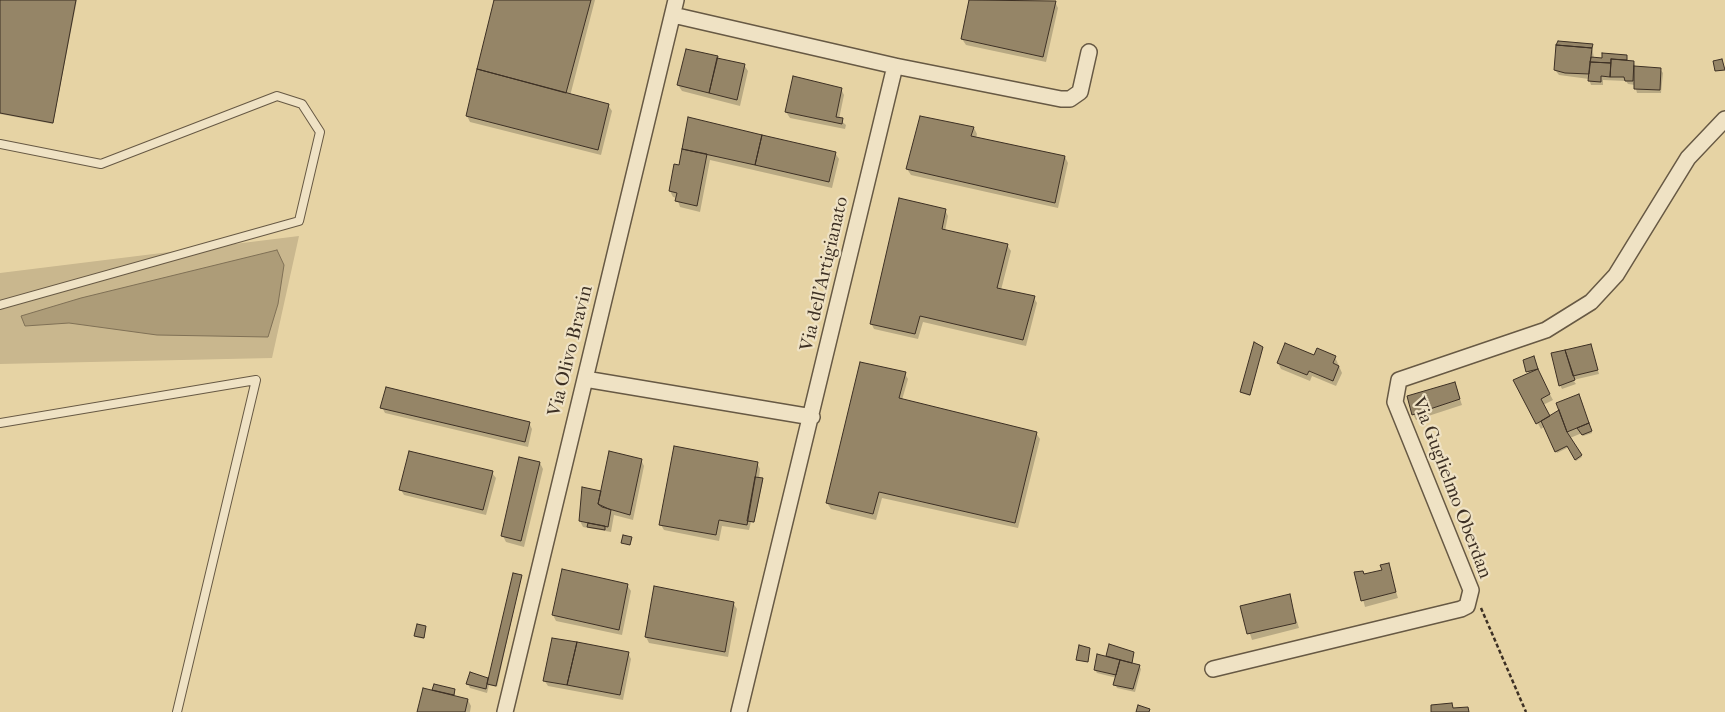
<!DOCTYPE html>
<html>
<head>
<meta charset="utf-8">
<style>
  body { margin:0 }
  canvas { display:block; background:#e6d3a4 }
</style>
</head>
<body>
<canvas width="1725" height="712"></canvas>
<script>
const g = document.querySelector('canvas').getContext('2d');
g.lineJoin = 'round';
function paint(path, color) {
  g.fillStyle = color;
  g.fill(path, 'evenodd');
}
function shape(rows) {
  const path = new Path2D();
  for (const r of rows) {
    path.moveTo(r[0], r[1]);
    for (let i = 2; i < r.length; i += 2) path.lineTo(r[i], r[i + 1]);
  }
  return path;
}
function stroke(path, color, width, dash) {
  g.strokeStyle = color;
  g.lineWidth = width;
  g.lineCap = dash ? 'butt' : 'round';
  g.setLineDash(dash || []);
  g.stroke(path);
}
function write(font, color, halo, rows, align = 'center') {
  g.font = font + ' "IM FELL French Canon",serif';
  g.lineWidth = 4.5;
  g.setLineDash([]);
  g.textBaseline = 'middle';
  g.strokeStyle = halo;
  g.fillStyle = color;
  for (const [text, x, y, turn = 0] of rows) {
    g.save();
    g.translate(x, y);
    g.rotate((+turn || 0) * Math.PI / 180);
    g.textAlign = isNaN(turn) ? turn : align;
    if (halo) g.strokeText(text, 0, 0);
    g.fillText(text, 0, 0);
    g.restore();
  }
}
paint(shape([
  [299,236,272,358,0,364,0,273]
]), '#c9b78e');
const water = shape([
  [277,250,284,265,278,304,268,337,157,335,69,323,25,326,21,316,81,298,277,250]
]);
paint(water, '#ad9c78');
stroke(water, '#807156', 1);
paint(shape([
  [0,0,77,0,53,124,0,114],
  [495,0,595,0,570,96,608,105,612,111,601,155,470,122,467,116],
  [971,0,1055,2,1058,8,1046,62,966,45,962,39],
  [1592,45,1594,59,1627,57,1627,62,1634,62,1636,68,1660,69,1663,73,1661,93,1637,93,1635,85,1628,84,1626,81,1603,80,1603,85,1591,85,1589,79,1559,75,1555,70],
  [717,57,718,59,744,65,748,71,740,106,682,91,678,85],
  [841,89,844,95,839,119,846,125,845,129,790,118,786,112],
  [921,117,974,128,977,134,976,138,1065,157,1068,163,1058,208,911,175,907,169],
  [689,119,835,153,839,159,832,188,710,160,700,212,680,207,677,198,673,197,670,191,675,166,680,166],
  [945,210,948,216,945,231,1007,245,1011,251,1001,290,1034,298,1037,303,1026,346,923,322,918,339,874,329,871,323],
  [1591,345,1599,374,1573,380,1576,384,1562,389,1560,385],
  [1262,348,1250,396,1242,393,1242,392],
  [1314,357,1335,357,1342,373,1336,386,1312,376,1310,381,1281,369,1278,363],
  [1534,359,1538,372,1553,400,1543,405,1549,417,1579,396,1582,402,1592,433,1583,436,1582,433,1570,438,1582,457,1576,461,1569,447,1557,453,1545,426,1541,429,1514,381,1529,374,1525,360],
  [905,374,908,379,902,400,1036,433,1040,439,1018,528,882,498,876,520,831,509,827,503],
  [1455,384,1462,405,1416,420,1413,414],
  [382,407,529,423,532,429,528,447,385,413],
  [641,460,644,466,633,520,614,515,611,532,583,527,580,521],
  [540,463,543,469,524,547,506,542,503,536],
  [757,463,760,469,759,479,763,481,754,523,751,522,749,530,722,526,719,541,664,530,661,525],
  [492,473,496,478,486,515,404,495,401,490],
  [1388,565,1398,598,1365,607,1356,573,1364,575,1383,571],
  [521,576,497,687,489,685,487,693,470,688,468,684,487,679,488,682],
  [627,585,631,591,622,635,556,621,553,615],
  [1289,596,1299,628,1252,640,1241,607],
  [733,603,737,609,728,657,649,643,646,637],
  [426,627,424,639,416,637,415,636],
  [628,653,631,659,623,700,548,686,544,680],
  [1134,653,1132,664,1139,666,1141,669,1135,692,1117,688,1115,684,1117,678,1097,673,1095,670,1108,658,1107,656],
  [433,690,454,690,455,697,468,700,471,706,470,712,418,712,434,692]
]), '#0003');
const building = shape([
  [0,0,76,0,53,123,0,113,0,0],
  [494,0,591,0,566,93,477,69,494,0],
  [969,0,1056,1,1043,57,961,39,969,0],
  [1558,41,1593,44,1592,48,1556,45,1558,41],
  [1556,45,1592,48,1589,74,1565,73,1554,70,1556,45],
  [686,49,718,56,709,93,677,85,686,49],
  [1602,53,1627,55,1627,60,1611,59,1611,63,1590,62,1591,57,1602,58,1602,53],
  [717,58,745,64,737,100,709,93,717,58],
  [1611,59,1634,61,1633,81,1625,81,1624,77,1610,77,1611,59],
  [1722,59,1725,70,1715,71,1713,61,1722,59],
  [1590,62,1611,63,1610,77,1601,76,1601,82,1588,81,1590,62],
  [1634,66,1661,68,1660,90,1634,89,1634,66],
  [477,69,609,104,598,150,466,116,477,69],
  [793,76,842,88,836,117,843,118,842,124,785,112,793,76],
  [920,116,974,127,971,136,1065,156,1055,203,906,169,920,116],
  [688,117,762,135,755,165,682,149,688,117],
  [762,135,836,152,829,182,755,165,762,135],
  [682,149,707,154,697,206,675,201,677,193,669,191,674,164,679,165,682,149],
  [899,198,946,209,942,229,1008,244,997,288,1035,296,1023,340,920,316,915,334,870,324,899,198],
  [1254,342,1263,347,1250,395,1240,392,1254,342],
  [1285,343,1314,355,1317,348,1336,356,1333,363,1339,366,1333,381,1309,371,1307,375,1277,363,1285,343],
  [1591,344,1598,370,1573,376,1565,350,1591,344],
  [1565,350,1575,380,1559,386,1551,353,1565,350],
  [1534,356,1538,369,1526,372,1523,360,1534,356],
  [860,362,906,372,899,398,1037,432,1015,523,879,492,873,514,826,503,860,362],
  [1538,369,1550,394,1541,399,1550,416,1536,424,1513,380,1538,369],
  [1455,382,1460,399,1412,415,1407,396,1455,382],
  [386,387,530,422,525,442,380,408,386,387],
  [1579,394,1589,423,1567,432,1556,403,1579,394],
  [1559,410,1567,432,1582,455,1575,460,1567,446,1555,452,1541,421,1559,410],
  [1589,423,1592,431,1582,435,1577,428,1589,423],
  [674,446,758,462,747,525,719,520,716,535,659,525,674,446],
  [409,451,493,471,483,510,399,490,409,451],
  [609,451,642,459,630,515,602,507,598,504,609,451],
  [519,457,540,462,521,541,501,536,519,457],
  [755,477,763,478,754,522,747,521,755,477],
  [582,487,601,491,598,504,611,510,608,527,579,521,582,487],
  [588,523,605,526,605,530,587,527,588,523],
  [623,535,632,537,630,545,621,543,623,535],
  [1389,563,1396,592,1361,601,1354,572,1363,571,1364,574,1382,570,1380,565,1389,563],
  [562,569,628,584,619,630,552,615,562,569],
  [513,573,522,575,496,686,487,684,513,573],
  [654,586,734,602,725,652,645,637,654,586],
  [1290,594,1296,623,1247,634,1240,606,1290,594],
  [417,624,426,626,424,638,414,636,417,624],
  [552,638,577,642,567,685,543,681,552,638],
  [577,642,629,652,620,695,567,685,577,642],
  [1109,644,1134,652,1132,663,1106,656,1109,644],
  [1079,645,1090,648,1088,662,1076,660,1079,645],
  [1097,654,1120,660,1116,675,1094,670,1097,654],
  [1120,660,1140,665,1133,689,1113,685,1120,660],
  [470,672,488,678,486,689,466,684,470,672],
  [434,684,455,689,454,695,432,690,434,684],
  [423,688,468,699,465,712,417,712,423,688],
  [1452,703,1453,708,1468,707,1469,712,1431,712,1431,705,1452,703],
  [1138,705,1150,709,1149,712,1136,712,1138,705]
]);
paint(building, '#958567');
stroke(building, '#3d3024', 1);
const lane = shape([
  [0,144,101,164,277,96,302,104,320,132,299,221,0,305],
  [0,423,256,380,177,712]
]);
const street = shape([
  [673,15,895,66,1061,99,1070,99,1080,92,1089,52],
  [585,379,812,417],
  [1213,669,1461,609,1467,606,1471,590,1395,402,1399,380,1546,330,1591,302,1616,275,1688,158,1725,119],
  [505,712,676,0],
  [739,712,895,66]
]);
stroke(lane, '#675944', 10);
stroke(street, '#675944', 18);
stroke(shape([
  [1481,608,1526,712]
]), '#3d3024', 2.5, [4, 2.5]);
stroke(lane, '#efe2c4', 8);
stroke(street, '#efe2c4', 15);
write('19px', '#3d3024', '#efe2c4', [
  ["Via dell'Artigianato",825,274,-77],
  ["Via Olivo Bravin",571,351,-76],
  ["Via Guglielmo Oberdan",1451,488,69]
]);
</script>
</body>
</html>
